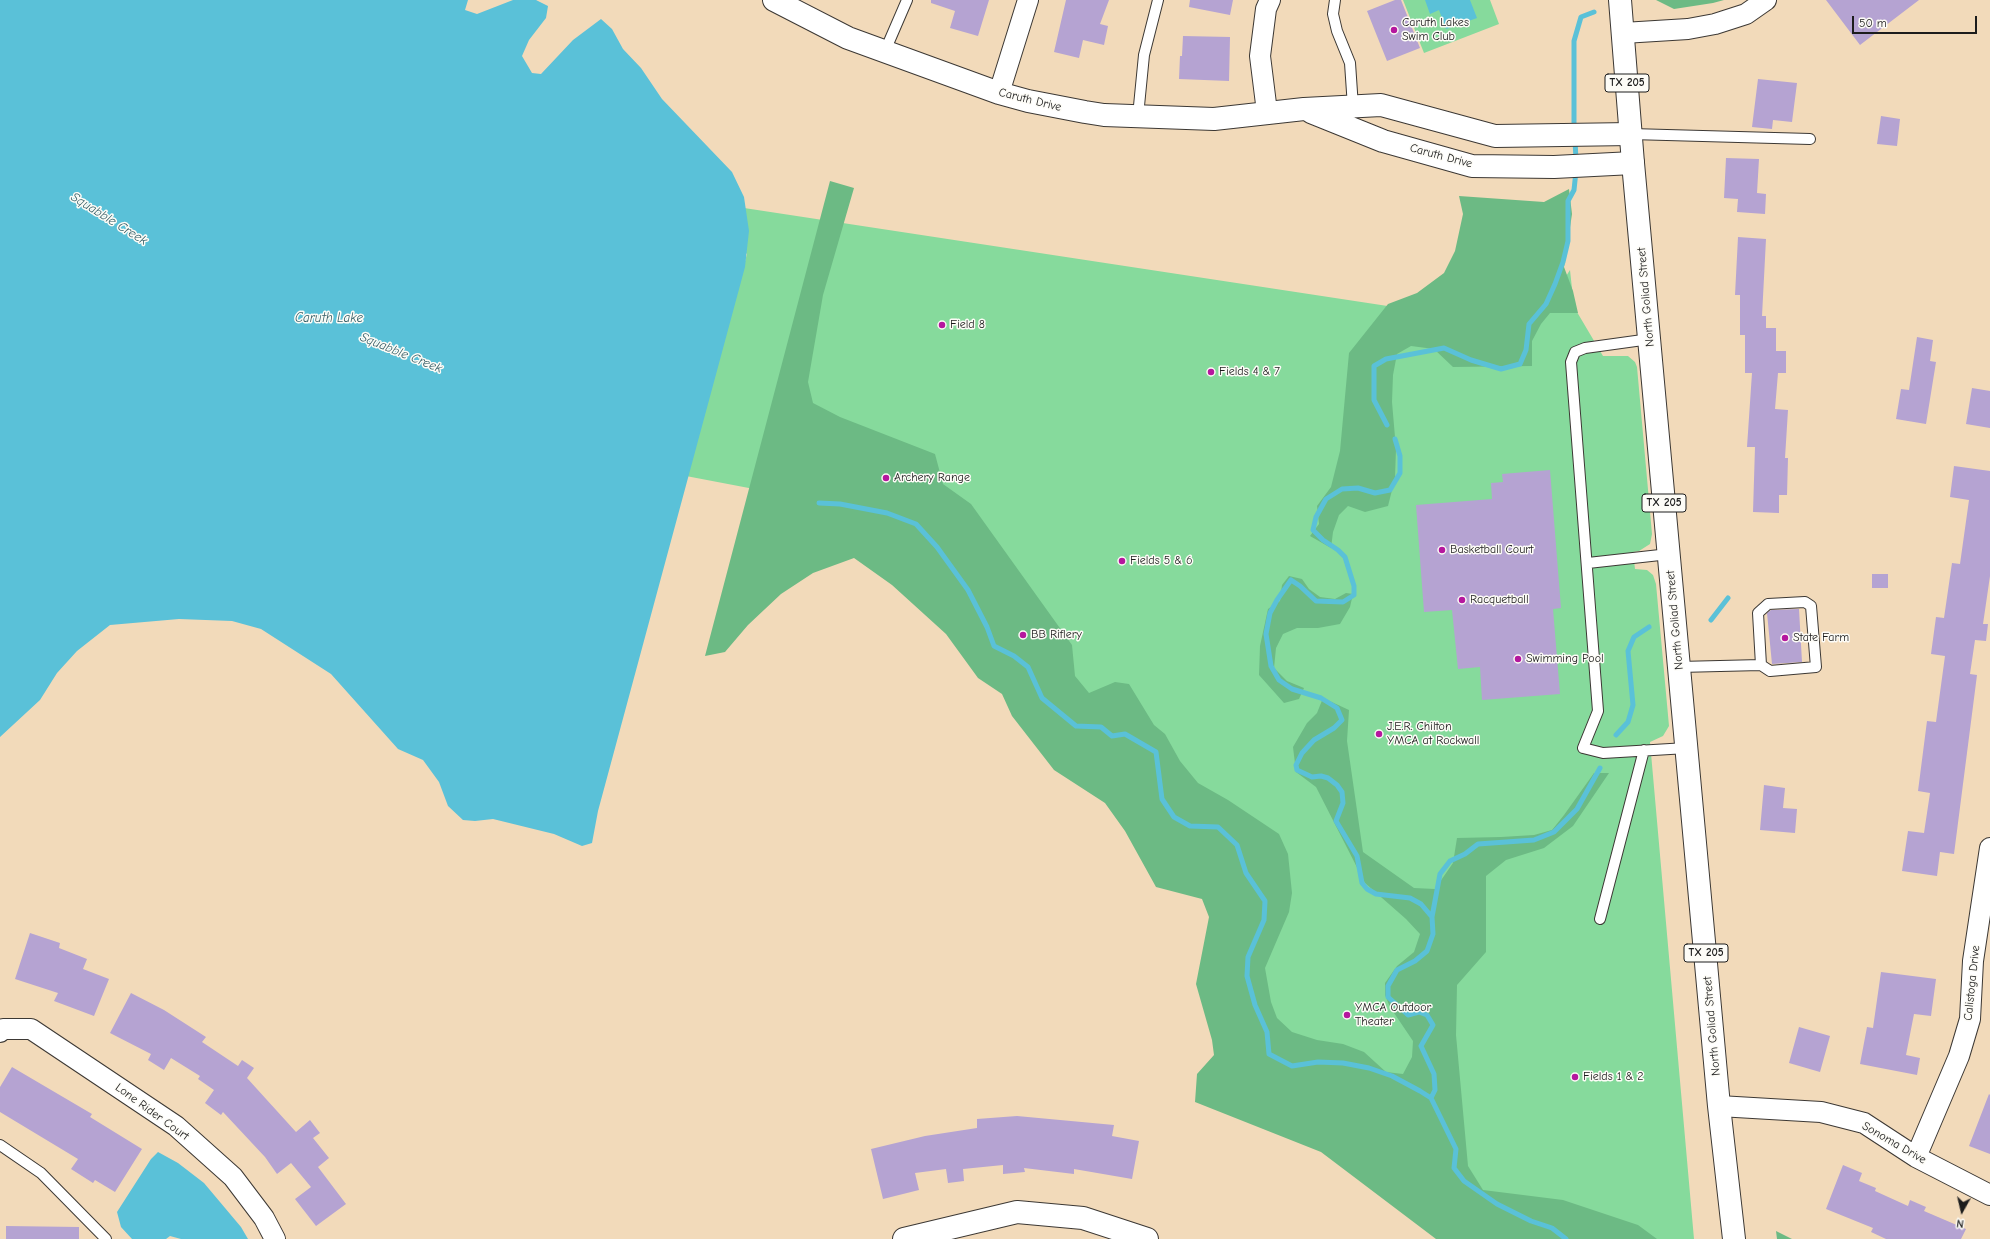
<!DOCTYPE html>
<html>
<head>
<meta charset="utf-8">
<style>
  body { margin:0 }
  #map { position:relative; width:1990px; height:1239px; overflow:hidden; background:#f2daba; font-family:"Comic Neue",sans-serif }
  canvas { display:block }
  .north { position:absolute; left:1942px; top:1191px; width:40px; height:40px; -webkit-text-stroke:3px #fdfcf7; paint-order:stroke; rotate:188deg; font-size:11px; font-weight:700; line-height:16px; text-align:center; color:#1c1c1c }
  .north::after { content:''; display:block; margin:auto; width:14px; height:18px; background:#1c1c1c; clip-path:polygon(50% 0,100% 100%,50% 72%,0 100%) }
  .scale { position:absolute; left:1852px; top:16px; width:125px; height:18px; box-sizing:border-box; border:2px solid #1c1c1c; border-top:0; padding-left:5px; font-size:12px; line-height:14px; white-space:nowrap; color:#1c1c1c; -webkit-text-stroke:3px #fdfcf7; paint-order:stroke }
</style>
</head>
<body>
<div id="map">
<canvas width="1990" height="1239"></canvas>
<div class="north">N</div>
<div class="scale">50 m</div>
</div>
<script>
const g = document.querySelector('canvas').getContext('2d');
g.lineJoin = 'round';
function paint(path, color) {
  g.fillStyle = color;
  g.fill(path, 'evenodd');
}
function shape(rows) {
  const path = new Path2D();
  for (const r of rows) {
    path.moveTo(r[0], r[1]);
    for (let i = 2; i < r.length; i += 2) path.lineTo(r[i], r[i + 1]);
  }
  return path;
}
function stroke(path, color, width, dash) {
  g.strokeStyle = color;
  g.lineWidth = width;
  g.lineCap = dash ? 'butt' : 'round';
  g.setLineDash(dash || []);
  g.stroke(path);
}
function write(font, color, halo, rows, align = 'center') {
  g.font = font + ' "Comic Neue",sans-serif';
  g.lineWidth = 3;
  g.setLineDash([]);
  g.textBaseline = 'middle';
  g.strokeStyle = halo;
  g.fillStyle = color;
  for (const [text, x, y, turn = 0] of rows) {
    g.save();
    g.translate(x, y);
    g.rotate((+turn || 0) * Math.PI / 180);
    g.textAlign = isNaN(turn) ? turn : align;
    if (halo) g.strokeText(text, 0, 0);
    g.fillText(text, 0, 0);
    g.restore();
  }
}
paint(shape([
  [1403,0,1490,0,1499,24,1424,53],
  [731,206,1532,328,1570,270,1574,307,1603,356,1628,356,1635,362,1637,367,1652,534,1650,544,1639,551,1633,552,1635,569,1647,570,1653,575,1656,584,1669,726,1663,736,1650,742,1694,1239,1564,1239,1464,1188,1275,1059,1255,962,1065,712,969,530,686,476,747,254,714,225]
]), '#86da9c');
paint(shape([
  [1656,0,1724,0,1713,3,1674,9],
  [830,181,854,188,823,295,808,382,813,403,840,417,935,454,943,484,971,504,1072,645,1075,676,1089,693,1115,682,1129,684,1154,725,1165,734,1180,761,1198,783,1228,800,1279,834,1288,854,1292,893,1289,912,1265,968,1271,1002,1277,1018,1292,1032,1317,1040,1343,1044,1364,1052,1386,1072,1403,1074,1412,1057,1413,1041,1390,1007,1385,995,1385,983,1397,966,1414,952,1420,934,1406,919,1365,883,1316,787,1296,772,1293,747,1307,723,1317,713,1323,698,1349,710,1347,741,1363,852,1414,888,1435,889,1453,863,1457,838,1501,837,1534,835,1552,830,1564,815,1594,773,1609,773,1573,826,1544,848,1506,860,1486,876,1486,952,1457,985,1456,1035,1468,1166,1483,1190,1563,1200,1638,1225,1657,1239,1436,1239,1321,1152,1195,1102,1197,1074,1214,1055,1212,1040,1196,984,1209,917,1202,899,1156,887,1125,831,1105,803,1054,770,1012,716,1002,694,978,678,946,634,892,585,854,558,813,573,781,594,748,625,725,652,705,656],
  [1569,189,1572,214,1564,267,1573,291,1578,313,1550,313,1541,324,1532,341,1532,366,1453,367,1434,349,1411,346,1397,354,1393,375,1392,402,1396,449,1395,478,1388,506,1365,512,1348,506,1339,515,1333,532,1331,548,1310,536,1319,524,1317,506,1331,487,1340,451,1349,353,1388,304,1417,293,1444,273,1455,251,1463,214,1459,196,1544,202],
  [1289,576,1302,579,1309,589,1320,597,1335,599,1346,593,1353,594,1350,607,1340,624,1318,628,1297,628,1283,634,1276,648,1274,668,1287,681,1304,688,1299,699,1284,703,1259,675,1260,646,1268,609,1280,601,1282,585],
  [1776,1231,1792,1239,1777,1239]
]), '#6cba84');
paint(shape([
  [0,0,468,0,465,10,477,14,513,0,536,0,548,6,546,18,529,40,522,56,532,73,541,74,573,40,601,19,612,29,623,49,641,68,662,99,732,172,744,197,749,231,745,267,598,811,592,843,582,846,554,834,493,819,475,821,463,820,448,806,439,782,423,760,398,749,331,674,261,629,232,621,179,619,110,625,77,651,57,673,40,700,0,737],
  [1425,0,1470,0,1477,18,1446,29,1439,10,1430,14],
  [158,1152,178,1163,204,1183,241,1227,248,1239,181,1239,170,1236,166,1239,132,1239,121,1227,117,1212,151,1159]
]), '#5ac1d8');
stroke(shape([
  [1574,129,1574,41,1581,17,1594,12],
  [1575,139,1576,161],
  [1387,425,1374,400,1374,366,1386,359,1444,348,1471,360,1501,369,1520,364,1526,350,1529,324,1546,304,1555,284,1563,262,1568,241,1568,201,1574,190,1576,171],
  [1395,439,1400,456,1400,473,1390,490,1375,493,1358,488,1342,489,1326,499,1316,517,1313,530,1323,540,1338,550,1345,557,1354,586,1354,595,1343,602,1316,601,1300,586,1291,580,1277,600,1270,613,1266,634,1271,666,1279,680,1292,689,1321,698,1337,708,1342,720,1334,728,1314,740,1302,753,1296,765,1297,770,1312,777,1321,776,1328,778,1337,785,1342,792,1343,803,1336,821,1357,856,1362,883,1367,889,1376,894,1410,898,1421,904,1432,917,1433,934,1427,951,1415,961,1397,970,1388,986,1388,997,1408,1015,1419,1012,1427,1015,1433,1025,1421,1046,1434,1074,1435,1090,1431,1098],
  [819,503,840,504,887,513,916,524,937,547,968,590,987,627,994,646,1014,656,1028,667,1042,698,1076,726,1101,727,1112,736,1125,734,1156,752,1162,799,1174,817,1190,826,1218,827,1237,845,1246,873,1265,901,1264,920,1248,957,1247,976,1255,1005,1267,1032,1269,1054,1292,1066,1318,1062,1343,1063,1369,1068,1392,1076,1420,1091,1431,1098,1456,1149,1454,1168,1464,1181,1497,1204,1531,1221,1552,1228,1566,1239],
  [1711,620,1728,598],
  [1616,735,1628,722,1633,705,1628,651,1634,637,1649,627],
  [1432,917,1440,874,1450,861,1465,854,1478,844,1534,840,1554,832,1577,809,1600,768]
]), '#5ac1d8', 5);
paint(shape([
  [931,0,989,0,978,36,950,28,955,11,931,3],
  [1066,0,1109,0,1100,24,1108,26,1104,45,1083,40,1079,58,1054,52],
  [1190,0,1233,0,1230,15,1189,7],
  [1395,0,1401,0,1420,48,1387,61,1367,11],
  [1826,0,1919,0,1860,45],
  [1183,36,1230,37,1229,81,1179,79,1180,56,1182,56],
  [1758,79,1797,83,1792,122,1773,120,1772,129,1752,127],
  [1881,116,1900,119,1897,146,1877,144],
  [1726,158,1759,159,1757,193,1766,194,1765,214,1737,212,1738,199,1724,198],
  [1738,237,1766,239,1762,316,1766,316,1766,328,1776,328,1776,351,1786,351,1786,373,1778,373,1775,409,1788,410,1785,458,1788,458,1787,495,1779,495,1779,513,1753,512,1755,447,1747,447,1752,373,1745,373,1745,335,1740,335,1740,295,1735,295],
  [1917,337,1933,340,1930,361,1936,362,1926,424,1896,419,1901,389,1909,390],
  [1972,388,1990,391,1990,428,1966,424],
  [1954,466,1990,471,1990,576,1983,624,1988,624,1986,641,1975,640,1970,674,1977,675,1954,854,1940,852,1937,876,1902,871,1908,831,1924,833,1930,793,1918,791,1927,721,1936,722,1945,656,1931,654,1936,617,1944,618,1952,563,1960,564,1969,500,1950,497],
  [1550,470,1561,608,1553,609,1560,694,1482,700,1480,667,1458,669,1452,610,1424,612,1416,505,1492,499,1491,483,1503,482,1502,474],
  [1872,574,1888,574,1888,588,1872,588],
  [1799,609,1802,662,1772,664,1767,613,1771,610],
  [1764,785,1785,788,1783,808,1797,809,1795,833,1760,830],
  [30,933,60,943,59,948,87,959,83,969,109,979,94,1016,54,1001,58,993,15,979],
  [1881,972,1936,979,1931,1016,1914,1014,1906,1055,1920,1058,1917,1075,1860,1064,1867,1027,1873,1028],
  [131,993,164,1010,206,1037,202,1042,238,1066,242,1060,254,1068,247,1078,296,1132,310,1120,320,1133,313,1138,329,1158,318,1167,346,1204,316,1226,295,1199,311,1187,291,1163,277,1174,265,1157,223,1112,221,1115,205,1103,214,1090,198,1079,200,1076,171,1058,164,1070,148,1060,151,1054,110,1033],
  [1799,1027,1830,1036,1820,1072,1789,1063],
  [12,1067,92,1114,90,1117,142,1149,115,1192,95,1180,93,1183,71,1169,78,1159,0,1112,0,1087],
  [1989,1094,1990,1095,1990,1154,1969,1146],
  [1017,1116,1114,1125,1112,1136,1139,1141,1132,1179,1074,1169,1074,1174,1024,1168,1025,1172,1003,1174,1003,1165,963,1169,964,1181,948,1183,946,1169,915,1173,919,1190,883,1199,871,1149,925,1136,977,1128,977,1119],
  [1843,1165,1862,1173,1859,1181,1876,1188,1875,1191,1908,1206,1910,1200,1926,1207,1924,1211,1966,1229,1961,1239,1886,1239,1871,1232,1873,1228,1826,1209],
  [6,1226,79,1227,79,1239,6,1239]
]), '#b5a3d2');
const service = shape([
  [1335,0,1333,14,1337,31,1350,63,1353,107],
  [885,51,907,0],
  [1138,116,1144,55,1158,0],
  [1631,134,1810,139],
  [1650,339,1585,348,1575,352,1571,362,1598,711,1583,748,1603,753,1687,748],
  [1588,563,1669,554],
  [1679,667,1761,665,1770,671,1816,667,1811,606,1805,602,1768,604,1758,613,1761,665],
  [1600,919,1644,750],
  [0,1145,41,1173,106,1239]
]);
const minor = shape([
  [1623,33,1688,29,1715,24,1746,14,1766,0],
  [999,93,1028,0],
  [1267,112,1260,56,1266,9,1270,0],
  [0,1032,3,1029,31,1029,176,1126,233,1177,264,1218,275,1239],
  [1719,1106,1821,1112,1864,1123,1916,1157,1990,1195],
  [1916,1157,1959,1056,1970,1019,1973,961,1990,848]
]);
const tertiary = shape([
  [774,0,848,38,999,93,1028,101,1085,112,1104,115,1214,119,1304,109,1381,105,1495,136,1631,134],
  [1311,112,1383,141,1472,166,1554,167,1633,163],
  [904,1239,1017,1212,1083,1218,1147,1239]
]);
const primary = shape([
  [1620,0,1633,163,1719,1106,1734,1239]
]);
stroke(service, '#3c3834', 12);
stroke(minor, '#3c3834', 22);
stroke(tertiary, '#3c3834', 24);
stroke(primary, '#3c3834', 24);
stroke(service, '#fff', 10);
stroke(minor, '#fff', 20);
stroke(tertiary, '#fff', 22);
stroke(primary, '#fff', 22);
for (const [x, y, r, color] of [
  [1394,30,4,"#b5179e"],
  [942,325,4,"#b5179e"],
  [1211,372,4,"#b5179e"],
  [886,478,4,"#b5179e"],
  [1442,550,4,"#b5179e"],
  [1122,561,4,"#b5179e"],
  [1462,600,4,"#b5179e"],
  [1023,635,4,"#b5179e"],
  [1785,638,4,"#b5179e"],
  [1518,659,4,"#b5179e"],
  [1379,734,4,"#b5179e"],
  [1347,1015,4,"#b5179e"],
  [1575,1077,4,"#b5179e"]
]) {
  const dot = new Path2D();
  dot.arc(x, y, r, 0, 2 * Math.PI);
  g.fillStyle = color;
  g.fill(dot);
  stroke(dot, '#fdfcf7', 1.5);
}
for (const [x, y, w] of [
  [1627,83,44],
  [1664,503,44],
  [1706,953,44]
]) {
  const box = new Path2D();
  box.roundRect(x - w / 2, y - 9, w, 18, 3);
  g.fillStyle = '#fdfcf7';
  g.fill(box);
  stroke(box, '#1c1c1c', 1);
}
write('bold 11px', '#1c1c1c', null, [
  ["TX 205",1627,83],
  ["TX 205",1664,503],
  ["TX 205",1706,953]
]);
write('12px', '#1c1c1c', '#fdfcf7', [
  ["Caruth Lakes",1402,23],
  ["Swim Club",1402,37],
  ["Field 8",950,325],
  ["Fields 4 & 7",1219,372],
  ["Archery Range",894,478],
  ["Basketball Court",1450,550],
  ["Fields 5 & 6",1130,561],
  ["Racquetball",1470,600],
  ["BB Riflery",1031,635],
  ["State Farm",1793,638],
  ["Swimming Pool",1526,659],
  ["J.E.R. Chilton",1387,727],
  ["YMCA at Rockwall",1387,741],
  ["YMCA Outdoor",1355,1008],
  ["Theater",1355,1022],
  ["Fields 1 & 2",1583,1077]
], 'left');
write('12px', '#1c1c1c', '#fdfcf7', [
  ["Caruth Drive",1030,100,14],
  ["Caruth Drive",1441,156,15],
  ["North Goliad Street",1646,297,-95],
  ["North Goliad Street",1675,620,-95],
  ["Calistoga Drive",1972,983,-84],
  ["North Goliad Street",1712,1026,-95],
  ["Lone Rider Court",152,1112,36],
  ["Sonoma Drive",1894,1143,30]
]);
write('italic 13px', '#355e67', '#fdfcf7', [
  ["Squabble Creek",109,219,32],
  ["Caruth Lake",329,318],
  ["Squabble Creek",401,353,22]
]);
</script>
</body>
</html>
